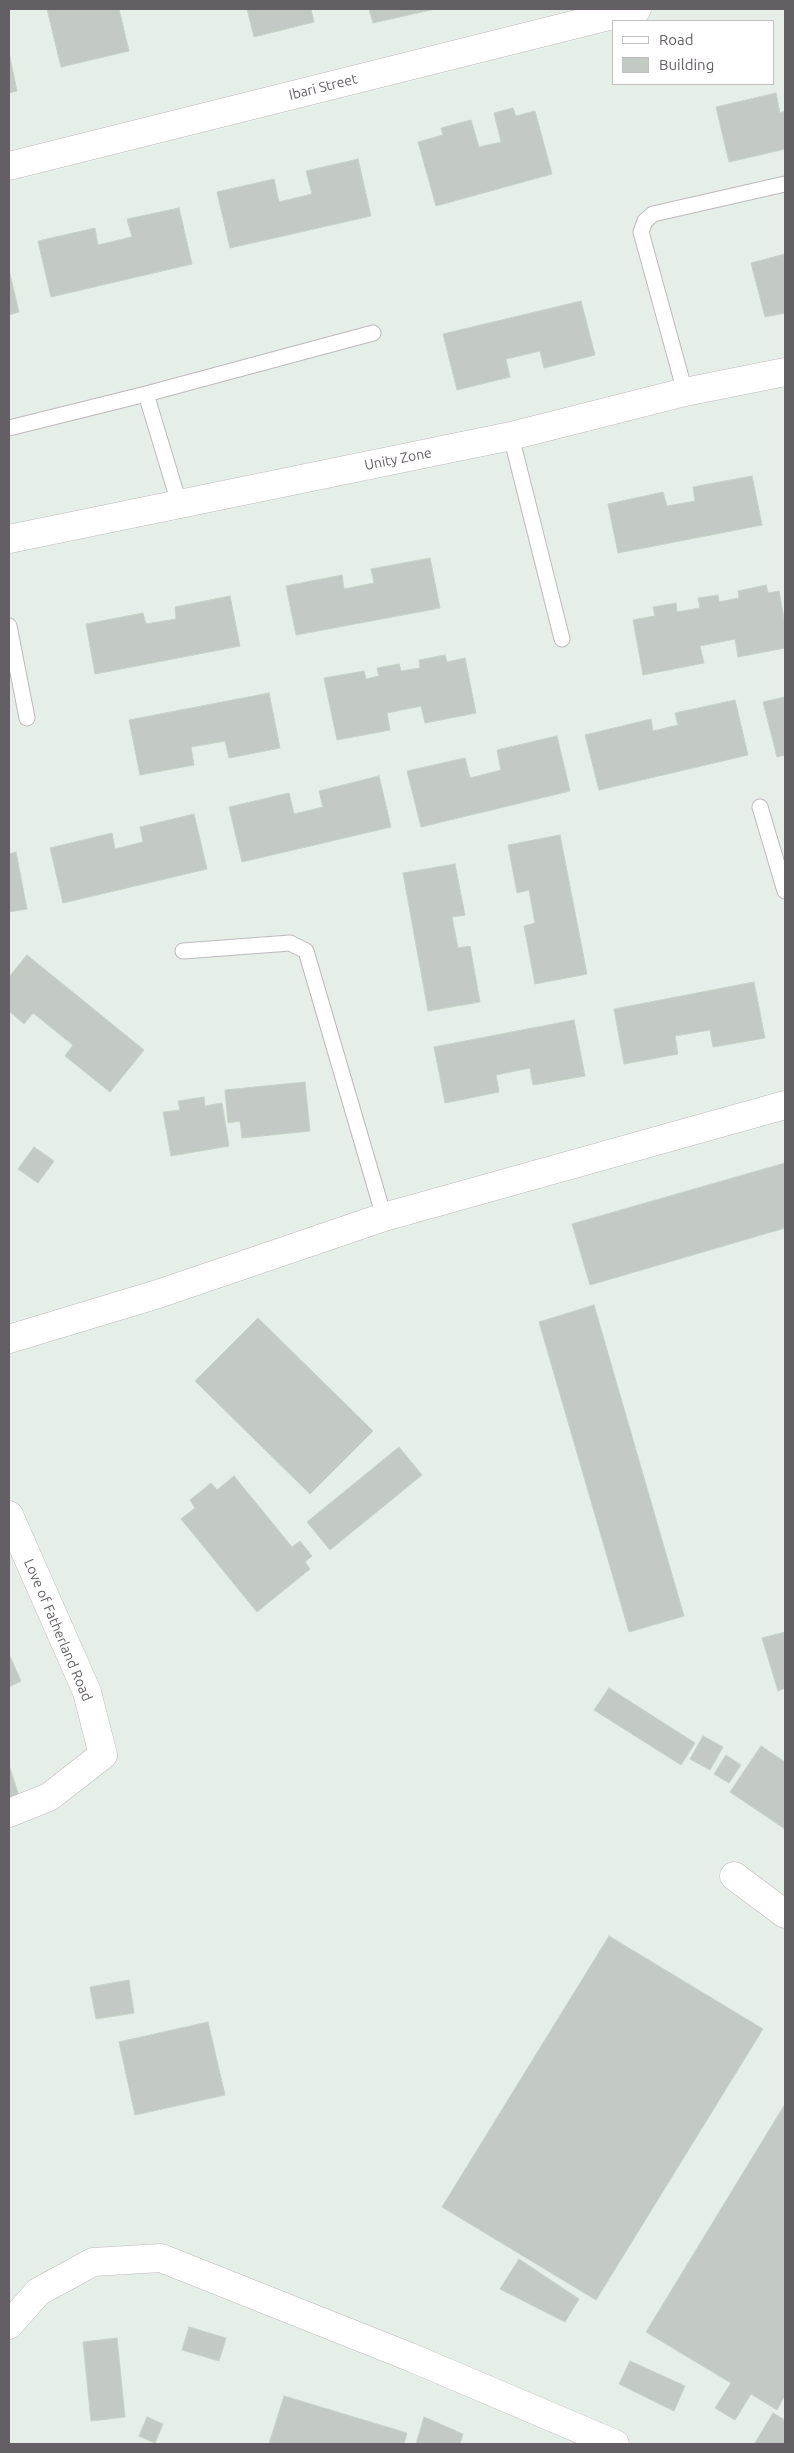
<!DOCTYPE html>
<html>
<head>
<meta charset="utf-8">
<style>
  body { margin:0 }
  #map { position:relative; width:794px; height:2453px; overflow:hidden; background:#e6efe7; font-family:Ubuntu,sans-serif }
  canvas { display:block }
  .frame { position:absolute; inset:0; border:10px solid #645e65; pointer-events:none }
  .legend { position:absolute; left:612px; top:20px; width:162px; height:65px; box-sizing:border-box; background:#fff; border:1px solid #c1bfc1; margin:0; padding:6px 9px; list-style:none; font-size:15px; color:#645e65 }
  .legend li { display:flex; align-items:center; gap:10px; height:25px }
  .legend b { width:25px; border:1px solid #c1bfc1 }
</style>
</head>
<body>
<div id="map">
<canvas width="794" height="2453"></canvas>
<div class="frame"></div>
<ul class="legend">
<li><b style="height:6px;background:#fff"></b>Road</li>
<li><b style="height:14px;background:#c3cac3"></b>Building</li>
</ul>
</div>
<script>
const g = document.querySelector('canvas').getContext('2d');
g.lineJoin = 'round';
function paint(path, color) {
  g.fillStyle = color;
  g.fill(path, 'evenodd');
}
function shape(rows) {
  const path = new Path2D();
  for (const r of rows) {
    path.moveTo(r[0], r[1]);
    for (let i = 2; i < r.length; i += 2) path.lineTo(r[i], r[i + 1]);
  }
  return path;
}
function stroke(path, color, width, dash) {
  g.strokeStyle = color;
  g.lineWidth = width;
  g.lineCap = dash ? 'butt' : 'round';
  g.setLineDash(dash || []);
  g.stroke(path);
}
function write(font, color, halo, rows, align = 'center') {
  g.font = font + ' Ubuntu,sans-serif';
  g.lineWidth = 4;
  g.setLineDash([]);
  g.textBaseline = 'middle';
  g.strokeStyle = halo;
  g.fillStyle = color;
  for (const [text, x, y, turn = 0] of rows) {
    g.save();
    g.translate(x, y);
    g.rotate((+turn || 0) * Math.PI / 180);
    g.textAlign = isNaN(turn) ? turn : align;
    if (halo) g.strokeText(text, 0, 0);
    g.fillText(text, 0, 0);
    g.restore();
  }
}
const building = shape([
  [47,9,119,9,129,51,61,67,47,9],
  [247,9,311,9,314,22,254,37,247,9],
  [369,9,435,9,373,23,369,9],
  [9,53,17,91,9,93,9,53],
  [776,93,780,113,785,111,785,149,729,162,716,107,776,93],
  [513,108,516,116,535,111,552,174,436,206,418,142,443,135,441,128,471,120,479,147,501,142,494,113,513,108],
  [358,159,371,216,230,248,217,192,274,179,279,202,312,194,306,171,358,159],
  [179,208,192,264,51,297,38,241,95,228,98,245,132,237,127,219,179,208],
  [785,254,785,313,765,317,751,263,785,254],
  [9,270,19,312,9,315,9,270],
  [581,301,595,355,544,368,540,351,506,359,510,377,457,390,443,334,581,301],
  [752,476,762,525,618,553,608,504,663,492,667,506,695,501,693,487,752,476],
  [430,558,440,608,296,635,286,586,342,575,344,589,374,583,371,569,430,558],
  [766,585,768,593,779,591,785,624,785,648,738,657,735,639,700,646,704,663,643,675,633,620,655,616,653,607,676,603,677,612,700,608,698,598,718,595,719,602,739,598,738,591,766,585],
  [230,596,240,646,95,674,86,624,143,613,146,624,176,619,175,607,230,596],
  [445,655,447,662,465,658,476,713,425,723,421,706,387,713,390,730,337,740,324,678,364,671,366,679,379,676,377,668,399,664,401,671,420,668,419,660,445,655],
  [269,693,280,748,229,758,225,741,191,747,194,765,140,775,129,720,269,693],
  [785,697,785,755,777,757,763,702,785,697],
  [735,700,748,755,599,790,585,735,651,719,653,731,678,725,675,713,735,700],
  [557,736,570,791,421,827,407,771,465,758,470,778,501,770,497,750,557,736],
  [379,776,391,827,242,862,229,807,289,793,294,814,323,807,319,791,379,776],
  [194,814,207,869,63,903,50,848,112,833,115,849,143,842,140,827,194,814],
  [560,835,587,974,535,984,524,926,535,923,529,890,517,893,508,845,560,835],
  [16,852,27,909,9,912,9,854,16,852],
  [455,864,465,915,452,917,458,948,470,946,480,1002,428,1011,403,873,455,864],
  [27,955,144,1050,110,1092,65,1056,73,1045,33,1013,24,1024,9,1011,9,977,27,955],
  [754,982,765,1038,713,1047,710,1030,675,1036,678,1054,624,1064,614,1009,754,982],
  [574,1020,585,1076,533,1085,530,1068,496,1075,499,1092,445,1103,434,1047,574,1020],
  [305,1082,310,1131,242,1138,240,1121,228,1123,225,1090,305,1082],
  [204,1097,205,1106,222,1103,229,1146,171,1156,163,1112,180,1110,178,1101,204,1097],
  [34,1147,54,1161,38,1183,18,1169,34,1147],
  [785,1163,785,1228,590,1285,572,1224,785,1163],
  [594,1305,684,1616,629,1632,539,1322,594,1305],
  [258,1318,373,1431,310,1494,195,1381,258,1318],
  [399,1447,422,1475,330,1550,307,1522,399,1447],
  [234,1476,292,1547,300,1541,312,1556,305,1562,310,1569,257,1612,181,1519,195,1508,190,1500,211,1483,217,1490,234,1476],
  [785,1632,785,1688,778,1691,762,1638,785,1632],
  [9,1654,21,1681,9,1687,9,1654],
  [609,1688,695,1743,681,1765,594,1710,609,1688],
  [703,1736,723,1747,710,1770,690,1759,703,1736],
  [761,1746,785,1762,785,1829,730,1792,761,1746],
  [726,1755,741,1765,729,1783,714,1774,726,1755],
  [9,1765,20,1799,9,1803,9,1765],
  [609,1936,763,2029,596,2300,442,2207,609,1936],
  [129,1980,134,2013,96,2019,90,1987,129,1980],
  [208,2022,225,2095,135,2115,119,2042,208,2022],
  [785,2104,785,2395,777,2410,751,2394,735,2420,715,2408,731,2383,646,2332,785,2104],
  [519,2259,579,2299,565,2322,500,2289,519,2259],
  [189,2327,226,2338,219,2361,182,2350,189,2327],
  [117,2338,125,2417,91,2421,83,2342,117,2338],
  [630,2361,685,2386,674,2411,619,2384,630,2361],
  [284,2396,407,2433,404,2444,269,2444,284,2396],
  [773,2413,785,2420,785,2444,757,2444,755,2443,773,2413],
  [147,2417,163,2424,155,2443,139,2436,147,2417],
  [424,2417,463,2434,460,2444,416,2444,424,2417]
]);
paint(building, '#c3cac3');
stroke(building, '#c5d3c5', 1);
const service = shape([
  [685,392,641,232,645,221,653,214,785,184],
  [146,394,179,503],
  [9,428,146,394,373,333],
  [511,436,562,639],
  [9,626,27,718],
  [760,807,785,891],
  [183,951,290,943,306,951,384,1217]
]);
const minor = shape([
  [9,166,637,9],
  [9,539,511,436,685,392,785,372],
  [9,1339,158,1294,384,1217,785,1105],
  [9,1515,87,1692,103,1755,49,1797,9,1813],
  [734,1876,785,1914],
  [9,2325,38,2292,93,2262,161,2258,410,2357,615,2444]
]);
stroke(service, '#beb8bf', 17);
stroke(minor, '#beb8bf', 29);
stroke(service, '#fff', 15);
stroke(minor, '#fff', 28);
write('14px', '#645e65', '#fff', [
  ["Ibari Street",323,87,-14],
  ["Unity Zone",398,459,-11],
  ["Love of Fatherland Road",58,1630,67]
]);
</script>
</body>
</html>
